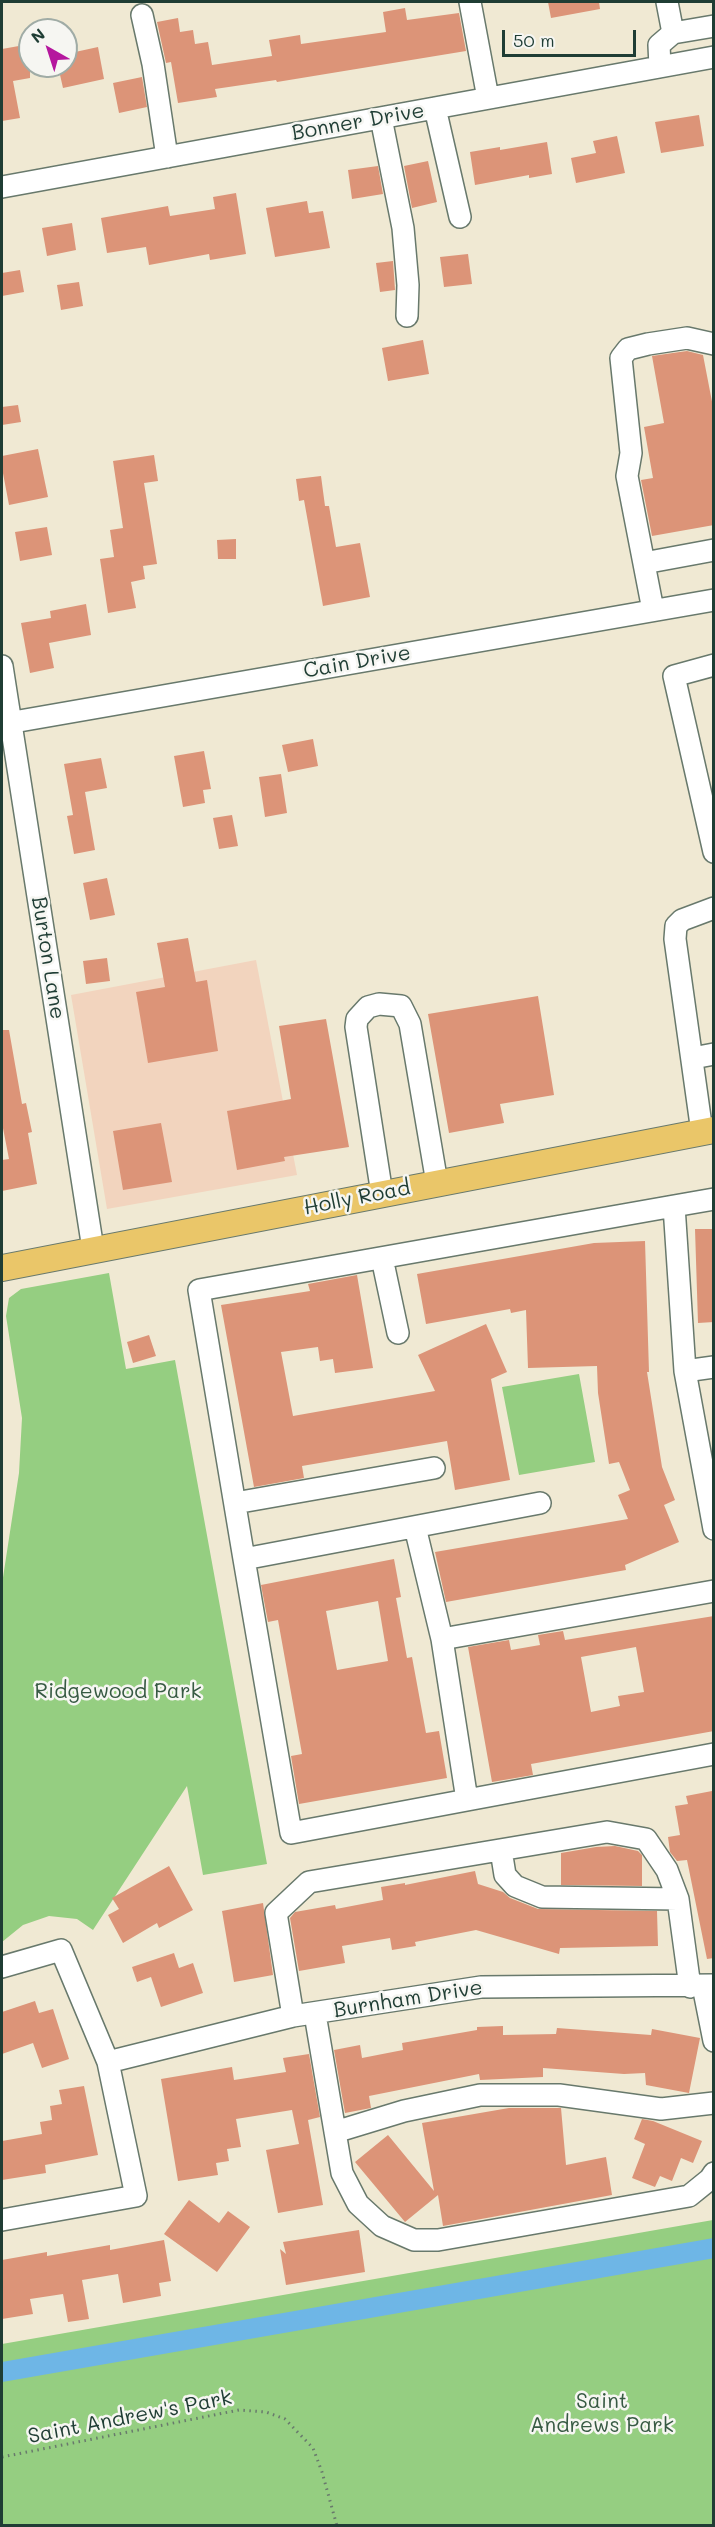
<!DOCTYPE html>
<html>
<head>
<meta charset="utf-8">
<style>
  body { margin:0 }
  #map { position:relative; width:715px; height:2527px; overflow:hidden; background:#f0e9d3; font-family:Mali,sans-serif }
  canvas { display:block }
  .frame { position:absolute; inset:0; border:3px solid #1f3d34; pointer-events:none }
  .north { position:absolute; left:18px; top:18px; width:60px; height:60px; box-sizing:border-box; background:#f6f6f2; border:2px solid #a0aca6; border-radius:50%; rotate:321deg; font-size:16px; font-weight:700; line-height:24px; text-align:center; color:#1f3d34 }
  .north::after { content:''; display:block; margin:auto; width:21px; height:27px; background:#b5179e; clip-path:polygon(50% 0,100% 100%,50% 72%,0 100%) }
  .scale { position:absolute; left:502px; top:30px; width:134px; height:27px; box-sizing:border-box; border:3px solid #1f3d34; border-top:0; padding-left:8px; font-size:18px; line-height:21px; white-space:nowrap; color:#1f3d34; -webkit-text-stroke:4px #f6f6f2; paint-order:stroke }
</style>
</head>
<body>
<div id="map">
<canvas width="715" height="2527"></canvas>
<div class="frame"></div>
<div class="north">N</div>
<div class="scale">50 m</div>
</div>
<script>
const g = document.querySelector('canvas').getContext('2d');
g.lineJoin = 'round';
function paint(path, color) {
  g.fillStyle = color;
  g.fill(path, 'evenodd');
}
function shape(rows) {
  const path = new Path2D();
  for (const r of rows) {
    path.moveTo(r[0], r[1]);
    for (let i = 2; i < r.length; i += 2) path.lineTo(r[i], r[i + 1]);
  }
  return path;
}
function stroke(path, color, width, dash) {
  g.strokeStyle = color;
  g.lineWidth = width;
  g.lineCap = dash ? 'butt' : 'round';
  g.setLineDash(dash || []);
  g.stroke(path);
}
function write(font, color, halo, rows, align = 'center') {
  g.font = font + ' Mali,sans-serif';
  g.lineWidth = 5;
  g.setLineDash([]);
  g.textBaseline = 'middle';
  g.strokeStyle = halo;
  g.fillStyle = color;
  for (const [text, x, y, turn = 0] of rows) {
    g.save();
    g.translate(x, y);
    g.rotate((+turn || 0) * Math.PI / 180);
    g.textAlign = isNaN(turn) ? turn : align;
    if (halo) g.strokeText(text, 0, 0);
    g.fillText(text, 0, 0);
    g.restore();
  }
}
paint(shape([
  [256,960,297,1175,107,1209,71,995]
]), '#f2d4be');
paint(shape([
  [109,1273,126,1369,175,1360,267,1864,203,1875,187,1786,93,1930,77,1919,49,1916,23,1925,2,1942,2,1584,19,1473,22,1418,6,1316,9,1298,21,1289],
  [579,1374,595,1462,519,1475,502,1387],
  [713,2220,713,2525,2,2525,2,2344]
]), '#95ce81');
stroke(shape([
  [2,2372,714,2248]
]), '#6eb6e6', 20);
paint(shape([
  [548,2,599,2,600,9,551,18],
  [405,8,407,20,459,13,466,51,277,82,276,80,215,89,217,97,178,103,171,62,166,63,157,22,178,18,180,32,193,30,195,44,208,42,212,65,272,56,269,40,300,35,301,44,386,32,383,12],
  [30,44,30,78,13,81,20,118,2,121,2,49],
  [98,47,104,79,63,88,58,66,66,66,66,54],
  [142,77,147,107,119,113,113,83],
  [699,115,704,146,661,153,655,122],
  [617,136,625,173,576,183,571,158,596,153,593,141],
  [547,142,552,174,529,178,529,175,475,185,470,152,500,147,500,150],
  [428,161,437,202,412,208,404,166],
  [378,166,383,194,352,199,348,170],
  [236,193,246,254,210,260,209,254,149,265,146,247,107,253,101,218,168,206,170,216,215,209,213,197],
  [307,201,309,213,323,211,330,248,275,257,266,208],
  [72,223,76,250,47,256,42,228],
  [468,254,472,284,444,287,440,257],
  [393,261,395,290,380,292,376,263],
  [20,270,24,292,2,296,2,273],
  [79,282,83,306,61,310,57,285],
  [423,340,429,374,388,381,382,348],
  [687,351,703,355,714,412,714,525,652,536,641,480,653,478,644,427,664,423,652,356],
  [18,405,21,422,2,425,2,407],
  [38,449,48,497,9,505,2,468,2,456],
  [154,455,158,481,144,483,157,564,143,566,145,579,131,582,136,608,108,613,100,559,114,557,110,530,123,528,113,461],
  [321,476,325,506,329,506,336,547,360,543,370,597,323,606,304,500,299,501,296,479],
  [47,527,52,555,20,561,15,532],
  [236,539,236,559,218,559,217,540],
  [86,604,91,635,49,643,54,668,30,673,21,623,51,618,50,611],
  [313,739,318,766,288,772,282,745],
  [204,751,211,789,203,790,205,803,183,807,174,756],
  [101,758,107,788,85,792,95,850,74,854,67,816,73,815,64,764],
  [281,774,287,813,265,817,259,777],
  [232,815,238,846,219,849,213,818],
  [107,878,115,915,90,920,83,883],
  [188,938,196,982,207,980,218,1051,148,1063,136,992,165,987,157,943],
  [107,958,110,981,86,984,83,961],
  [538,996,554,1095,500,1104,504,1123,449,1133,428,1014],
  [326,1019,349,1147,284,1157,285,1161,237,1170,227,1111,291,1099,279,1026],
  [2,1030,9,1030,22,1104,26,1103,32,1132,28,1133,37,1184,2,1191,2,1160,9,1159,2,1123],
  [161,1123,172,1182,123,1190,113,1131],
  [695,1229,714,1229,714,1322,698,1323],
  [645,1241,649,1372,647,1372,662,1467,675,1500,664,1505,679,1542,625,1565,626,1570,446,1602,435,1552,628,1519,618,1495,630,1490,619,1462,609,1464,598,1393,597,1366,528,1368,526,1310,511,1313,510,1309,426,1324,417,1274,594,1243],
  [357,1275,373,1368,335,1373,333,1359,320,1361,318,1347,281,1352,293,1416,435,1391,418,1355,486,1324,507,1372,491,1379,510,1480,455,1490,447,1441,302,1466,304,1478,254,1487,221,1305,310,1291,308,1284],
  [149,1335,156,1356,133,1363,127,1342],
  [394,1559,401,1597,396,1598,407,1658,412,1657,426,1733,439,1731,447,1778,299,1804,291,1756,302,1754,278,1620,268,1622,261,1585],
  [378,1601,388,1661,337,1670,326,1611],
  [714,1616,714,1731,531,1764,533,1775,492,1782,468,1647,509,1640,511,1650,540,1645,538,1635,563,1631,565,1640],
  [636,1647,644,1692,618,1696,620,1706,591,1712,581,1657],
  [712,1791,714,1803,714,1958,707,1959,687,1860,677,1861,670,1852,668,1837,680,1835,675,1806,688,1804,686,1796],
  [615,1846,638,1851,642,1855,642,1886,561,1885,561,1853,596,1847],
  [169,1866,193,1910,159,1928,157,1923,123,1943,108,1915,119,1909,112,1898],
  [475,1871,478,1884,503,1892,510,1898,538,1909,657,1911,658,1946,560,1948,559,1954,476,1930,415,1942,416,1946,392,1950,390,1938,342,1946,345,1963,299,1971,290,1918,295,1912,335,1905,336,1909,383,1900,381,1887,405,1883,405,1885],
  [263,1903,273,1975,234,1982,222,1911],
  [174,1953,179,1968,193,1963,203,1993,161,2007,151,1977,137,1982,132,1967],
  [35,2001,39,2013,53,2009,69,2059,42,2068,33,2043,2,2054,2,2012],
  [503,2026,503,2035,556,2034,557,2028,651,2035,652,2029,700,2038,689,2093,646,2085,645,2073,624,2074,543,2068,543,2077,480,2080,479,2074,369,2096,371,2108,345,2113,334,2050,360,2045,362,2058,403,2050,402,2043,477,2030,477,2027],
  [309,2054,320,2117,308,2120,323,2205,278,2213,266,2150,299,2144,292,2110,236,2119,241,2147,227,2149,229,2161,216,2163,218,2175,178,2181,161,2079,232,2067,234,2080,286,2072,283,2058],
  [84,2086,98,2155,45,2165,46,2173,2,2180,2,2141,42,2134,40,2122,52,2120,50,2106,62,2104,59,2090],
  [509,2108,561,2108,566,2165,606,2157,612,2195,443,2226,438,2195,405,2222,355,2162,388,2135,434,2191,422,2123],
  [642,2119,653,2121,702,2141,693,2163,681,2158,672,2181,660,2176,655,2187,632,2178,645,2144,634,2139],
  [189,2200,219,2223,228,2211,250,2227,217,2272,164,2234],
  [359,2230,365,2272,286,2285,280,2249,286,2254,283,2242],
  [164,2240,171,2281,159,2283,161,2296,123,2303,118,2274,82,2280,89,2319,68,2322,63,2294,30,2299,33,2314,2,2319,2,2260,47,2252,47,2256,110,2245,110,2250]
]), '#dc9478');
const minor = shape([
  [470,2,488,98],
  [142,15,153,64,167,157],
  [673,33,714,26],
  [660,67,659,45,673,33,667,2],
  [435,108,460,217],
  [381,118,403,228,408,285,407,316],
  [2,187,714,57],
  [644,563,714,550],
  [653,610,627,476,631,453,621,358,628,349,648,344,687,338,714,344],
  [714,665,674,676,714,852],
  [2,666,93,1249],
  [2,724,714,600],
  [693,1058,714,1054],
  [702,1132,675,939,676,926,682,920,714,908],
  [382,1194,356,1027,357,1019,368,1007,379,1004,401,1006,410,1024,437,1183],
  [382,1258,398,1333],
  [685,1371,714,1367],
  [714,1483,706,1485,714,1529],
  [706,1485,685,1371,674,1206,714,1199],
  [235,1503,434,1468],
  [540,1503,244,1559,291,1833,467,1800,442,1639,714,1591],
  [415,1527,442,1639],
  [244,1559,199,1290,674,1206],
  [467,1800,714,1754],
  [501,1850,505,1875,515,1886,542,1897,678,1899],
  [2,1967,61,1950,108,2062,136,2196,2,2220],
  [703,1986,714,2041],
  [315,2014,342,2173,358,2204,382,2226,414,2240,438,2240,689,2196,710,2179,714,2173],
  [293,2016,276,1913,309,1882,607,1832,646,1839,667,1870,678,1899,690,1987],
  [108,2062,293,2016,481,1987,714,1985],
  [335,2132,404,2111,480,2095,559,2095,661,2109,714,2103]
]);
const major = shape([
  [2,1268,714,1130]
]);
stroke(minor, '#68796c', 24);
stroke(major, '#68796c', 28);
stroke(shape([
  [2,2457,239,2410,266,2412,285,2419,313,2448,322,2472,337,2526]
]), '#68796c', 3, [1.5, 4.5]);
stroke(minor, '#fff', 21);
stroke(major, '#eac669', 26);
write('21px', '#1f3d34', '#f6f6f2', [
  ["Bonner Drive",358,122,-10],
  ["Cain Drive",357,662,-10],
  ["Burton Lane",48,958,81],
  ["Holly Road",357,1198,-11],
  ["Burnham Drive",408,1999,-9],
  ["Saint Andrew's Park",130,2417,-11]
]);
write('21px', '#375a43', '#f6f6f2', [
  ["Ridgewood Park",118,1692],
  ["Saint",602,2402],
  ["Andrews Park",602,2426]
]);
</script>
</body>
</html>
